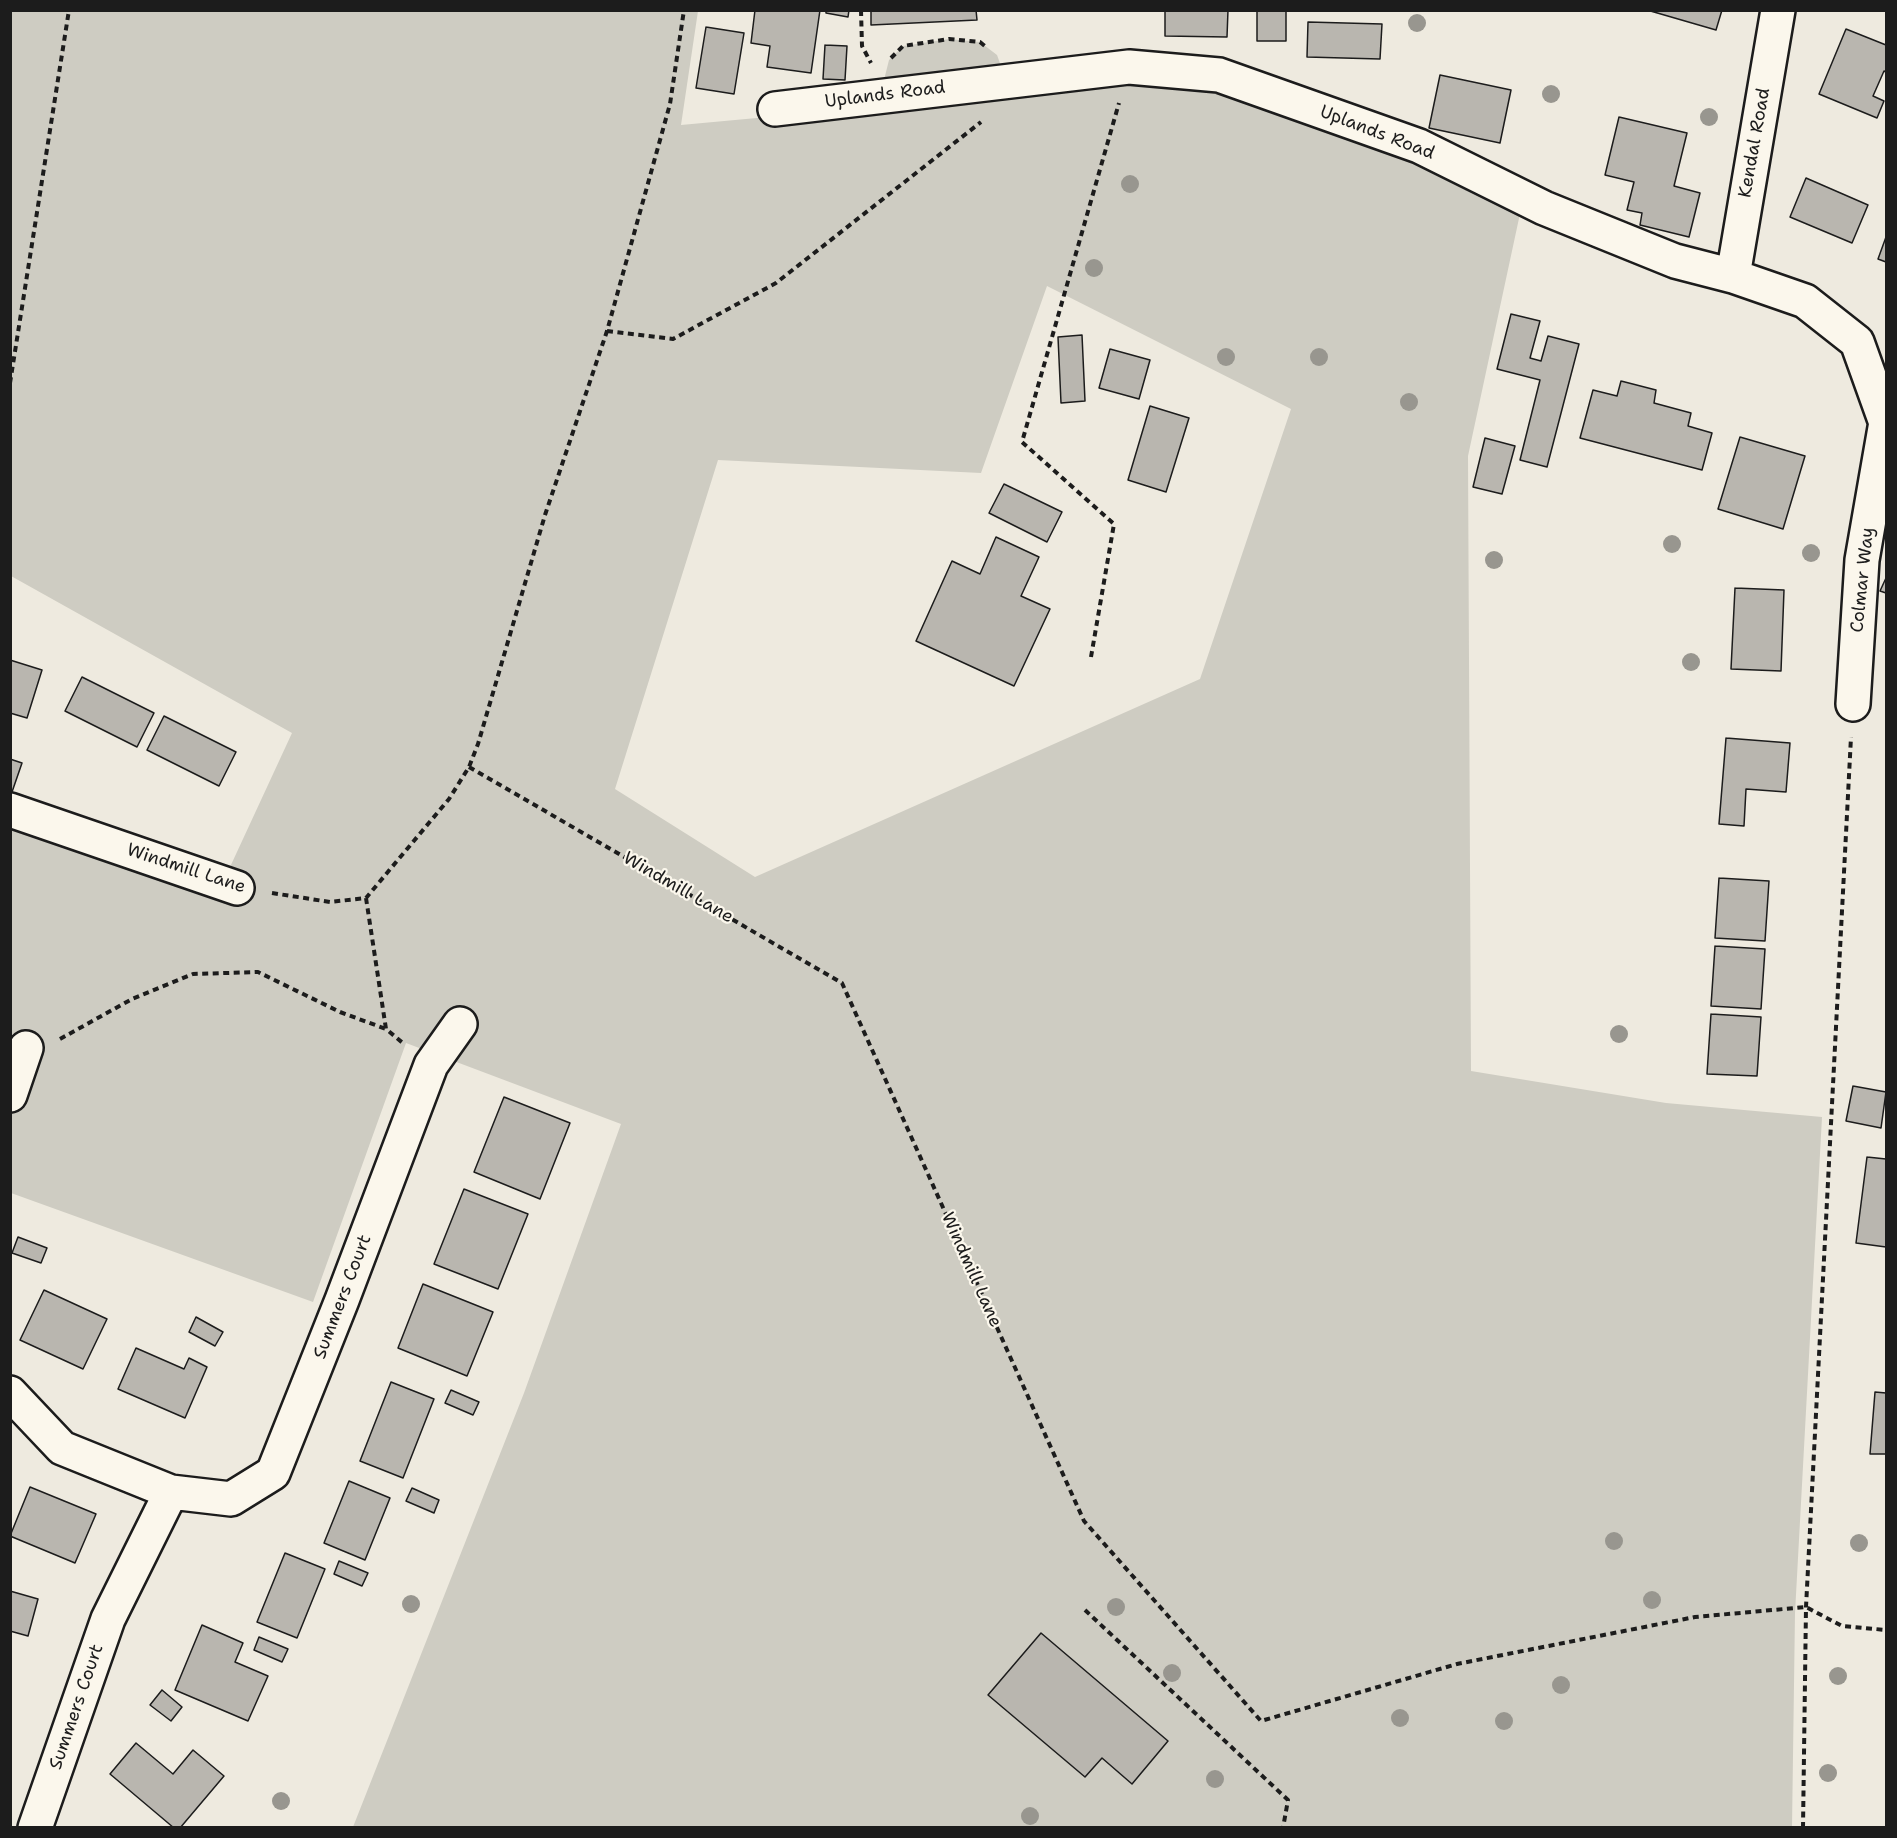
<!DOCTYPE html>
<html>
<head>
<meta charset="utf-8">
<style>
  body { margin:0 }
  #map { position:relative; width:1897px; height:1838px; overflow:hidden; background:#eeeadf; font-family:"Shantell Sans",sans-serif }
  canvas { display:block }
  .frame { position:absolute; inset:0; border:12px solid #1c1c1c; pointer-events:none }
</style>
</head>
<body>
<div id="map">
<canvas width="1897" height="1838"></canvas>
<div class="frame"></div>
</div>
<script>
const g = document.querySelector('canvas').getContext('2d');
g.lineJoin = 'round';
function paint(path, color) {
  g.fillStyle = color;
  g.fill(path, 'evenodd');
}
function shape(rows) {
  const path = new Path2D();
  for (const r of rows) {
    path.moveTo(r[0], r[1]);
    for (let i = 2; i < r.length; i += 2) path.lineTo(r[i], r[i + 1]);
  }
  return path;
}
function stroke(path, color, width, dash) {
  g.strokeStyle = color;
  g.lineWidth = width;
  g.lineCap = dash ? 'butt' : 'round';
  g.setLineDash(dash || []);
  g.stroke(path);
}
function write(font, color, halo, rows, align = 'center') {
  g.font = font + ' "Shantell Sans",sans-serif';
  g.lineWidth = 4.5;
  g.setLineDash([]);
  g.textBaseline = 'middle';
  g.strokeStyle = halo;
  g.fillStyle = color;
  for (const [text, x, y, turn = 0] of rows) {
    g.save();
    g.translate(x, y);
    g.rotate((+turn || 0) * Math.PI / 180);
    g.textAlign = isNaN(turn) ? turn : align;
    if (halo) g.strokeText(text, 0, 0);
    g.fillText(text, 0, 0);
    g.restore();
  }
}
paint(shape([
  [11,11,698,11,681,125,1103,86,1216,85,1414,154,1521,209,1468,456,1471,1071,1666,1103,1822,1117,1795,1613,1792,1827,353,1827,524,1393,621,1124,406,1043,313,1302,11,1193,11,823,218,893,292,733,11,576],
  [1047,286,1291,409,1200,679,755,877,615,789,718,460,981,473],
  [949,39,980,42,997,55,1006,80,883,84,889,60,903,46]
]), '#ceccc2');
const building = shape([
  [755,10,820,10,811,73,767,67,770,46,751,43,755,10],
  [826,10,849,10,848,17,826,13,826,10],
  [871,10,976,10,977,20,871,25,871,10],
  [1165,10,1228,10,1227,37,1165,36,1165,10],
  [1257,10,1286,10,1286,41,1257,41,1257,10],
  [1647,10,1722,10,1716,30,1647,10],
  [1308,22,1382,24,1380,59,1307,57,1308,22],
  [706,27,744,33,734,94,696,88,706,27],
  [1846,29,1886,45,1886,72,1884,71,1873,96,1884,101,1877,118,1819,94,1846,29],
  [825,45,847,46,845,80,823,79,825,45],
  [1440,75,1511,90,1500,143,1429,128,1440,75],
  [1619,117,1687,133,1674,186,1700,193,1689,237,1640,225,1642,213,1627,210,1634,182,1605,175,1619,117],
  [1806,178,1868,205,1852,243,1790,217,1806,178],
  [1886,237,1886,262,1878,259,1886,237],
  [1511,314,1540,321,1530,358,1541,361,1548,336,1579,344,1547,467,1520,460,1540,380,1497,369,1511,314],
  [1082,335,1085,401,1061,403,1058,337,1082,335],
  [1110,349,1150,360,1139,399,1099,388,1110,349],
  [1621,381,1656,390,1654,403,1691,413,1688,426,1712,433,1702,470,1580,438,1593,390,1617,396,1621,381],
  [1150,406,1189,418,1166,492,1128,480,1150,406],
  [1740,437,1805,456,1783,529,1718,509,1740,437],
  [1485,438,1515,446,1502,494,1473,487,1485,438],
  [1004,484,1062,512,1047,542,989,513,1004,484],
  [996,537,1039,557,1021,596,1050,609,1014,686,916,641,952,561,980,574,996,537],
  [1886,578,1886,593,1880,591,1886,578],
  [1735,588,1784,590,1781,671,1731,669,1735,588],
  [10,660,42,670,27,718,10,713,10,660],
  [82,677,154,713,137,747,65,711,82,677],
  [164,716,236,752,219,786,147,750,164,716],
  [1726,738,1790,743,1786,792,1746,789,1744,826,1719,824,1726,738],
  [10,759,22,763,12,792,10,792,10,759],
  [1719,878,1769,881,1765,941,1715,938,1719,878],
  [1715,946,1765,949,1761,1009,1711,1006,1715,946],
  [1711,1014,1761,1017,1757,1076,1707,1074,1711,1014],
  [1853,1086,1886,1092,1881,1128,1846,1121,1853,1086],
  [504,1097,570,1123,540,1199,474,1172,504,1097],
  [1867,1157,1886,1159,1886,1247,1856,1243,1867,1157],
  [464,1189,528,1214,498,1289,434,1264,464,1189],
  [18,1237,47,1248,41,1263,12,1253,18,1237],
  [423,1284,493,1312,467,1376,398,1348,423,1284],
  [44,1290,107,1319,83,1369,20,1340,44,1290],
  [196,1317,223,1332,215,1346,189,1332,196,1317],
  [136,1348,184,1369,189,1358,207,1367,185,1418,118,1389,136,1348],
  [391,1382,434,1399,403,1478,360,1461,391,1382],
  [451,1390,479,1402,473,1415,445,1403,451,1390],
  [1875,1392,1886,1393,1886,1454,1870,1454,1875,1392],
  [349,1481,390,1498,365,1560,324,1543,349,1481],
  [30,1487,96,1514,75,1563,10,1536,30,1487],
  [412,1488,439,1500,434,1513,406,1501,412,1488],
  [285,1553,325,1569,297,1638,257,1622,285,1553],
  [339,1561,368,1573,362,1586,334,1574,339,1561],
  [10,1591,38,1599,28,1636,10,1631,10,1591],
  [202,1625,243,1643,235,1662,268,1676,248,1721,175,1690,202,1625],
  [1041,1633,1168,1741,1132,1784,1102,1758,1085,1777,988,1695,1041,1633],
  [259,1637,288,1649,282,1662,254,1650,259,1637],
  [162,1690,182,1707,171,1721,150,1705,162,1690],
  [136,1743,173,1774,193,1750,224,1776,180,1828,174,1828,110,1774,136,1743]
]);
paint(building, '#b9b6af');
stroke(building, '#1c1c1c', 1.5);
const minor = shape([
  [775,109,1129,67,1219,75,1419,146,1544,208,1675,261,1733,276,1805,301,1857,342,1886,423],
  [1733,276,1778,10],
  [1853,704,1862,560,1886,422],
  [10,810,237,888],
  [10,1095,26,1048],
  [10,1393,62,1448,171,1492,108,1619,35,1828],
  [171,1492,231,1499,273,1473,342,1300,431,1065,460,1024]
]);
stroke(minor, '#1c1c1c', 38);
stroke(shape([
  [861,10,862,46,871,63],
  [891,58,903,46,949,39,980,42,986,47],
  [607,331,673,339,776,283,981,122],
  [10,383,69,10],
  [1091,657,1114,524,1022,442,1119,103],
  [469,767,842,983,1084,1521,1261,1721,1457,1664,1695,1617,1806,1607,1842,1626,1886,1630],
  [272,893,330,902,366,898,449,799,469,767,478,744,545,515,607,331,670,104,684,10],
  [366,898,386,1029,404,1044],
  [60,1039,132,999,193,974,258,972,340,1012,386,1029],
  [1085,1610,1288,1800,1283,1828],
  [1803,1828,1806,1607,1851,737]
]), '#1c1c1c', 4, [6, 4.5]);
stroke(minor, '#fbf7ec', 33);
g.fillStyle = '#98968f';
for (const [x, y] of [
  [1417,23],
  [1551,94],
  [1709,117],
  [1130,184],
  [1094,268],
  [1226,357],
  [1319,357],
  [1409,402],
  [1672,544],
  [1811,553],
  [1494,560],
  [1691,662],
  [1619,1034],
  [1614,1541],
  [1859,1543],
  [1652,1600],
  [411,1604],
  [1116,1607],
  [1172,1673],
  [1838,1676],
  [1561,1685],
  [1400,1718],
  [1504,1721],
  [1828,1773],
  [1215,1779],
  [281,1801],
  [1030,1816]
]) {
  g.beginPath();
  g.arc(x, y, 9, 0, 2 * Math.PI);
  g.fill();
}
write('18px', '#1c1c1c', '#fbf7ec', [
  ["Uplands Road",885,95,-7],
  ["Uplands Road",1377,133,21],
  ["Kendal Road",1755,143,-80],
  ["Colmar Way",1863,580,-84],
  ["Windmill Lane",186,869,18],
  ["Windmill Lane",678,888,30],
  ["Windmill Lane",971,1270,66],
  ["Summers Court",343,1297,-69],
  ["Summers Court",77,1707,-71]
]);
</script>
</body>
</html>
